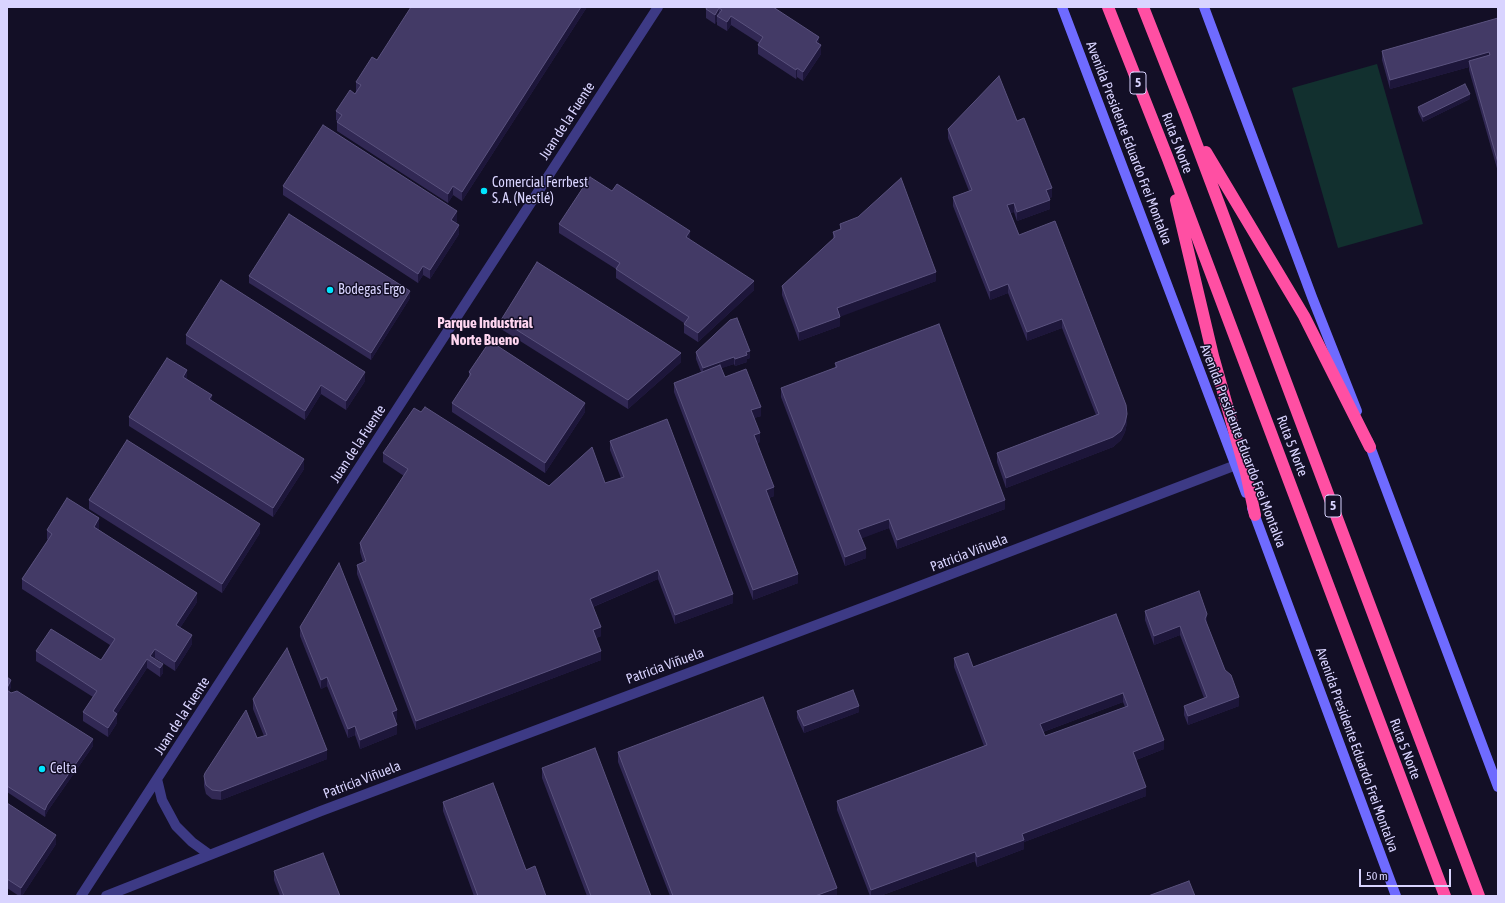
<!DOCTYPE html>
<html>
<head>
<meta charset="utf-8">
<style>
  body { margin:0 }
  #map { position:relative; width:1505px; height:903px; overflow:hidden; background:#130f26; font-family:"Asap Condensed",sans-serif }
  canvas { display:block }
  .frame { position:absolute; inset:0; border:8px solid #d9d4ff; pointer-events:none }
  .scale { position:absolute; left:1359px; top:869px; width:92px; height:18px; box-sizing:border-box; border:2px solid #d9d4ff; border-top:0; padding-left:5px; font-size:12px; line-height:14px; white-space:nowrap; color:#d9d4ff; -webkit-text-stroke:3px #130f26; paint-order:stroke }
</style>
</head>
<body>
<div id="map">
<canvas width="1505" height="903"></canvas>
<div class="frame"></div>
<div class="scale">50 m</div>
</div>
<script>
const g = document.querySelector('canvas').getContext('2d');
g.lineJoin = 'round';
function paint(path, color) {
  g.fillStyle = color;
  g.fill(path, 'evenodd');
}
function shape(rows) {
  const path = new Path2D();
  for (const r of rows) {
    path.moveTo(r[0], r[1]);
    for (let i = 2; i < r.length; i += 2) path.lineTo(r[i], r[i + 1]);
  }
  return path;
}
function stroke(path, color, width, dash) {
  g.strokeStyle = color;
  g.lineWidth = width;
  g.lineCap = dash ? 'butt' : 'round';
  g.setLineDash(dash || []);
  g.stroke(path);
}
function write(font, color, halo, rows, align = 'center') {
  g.font = font + ' "Asap Condensed",sans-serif';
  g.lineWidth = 3;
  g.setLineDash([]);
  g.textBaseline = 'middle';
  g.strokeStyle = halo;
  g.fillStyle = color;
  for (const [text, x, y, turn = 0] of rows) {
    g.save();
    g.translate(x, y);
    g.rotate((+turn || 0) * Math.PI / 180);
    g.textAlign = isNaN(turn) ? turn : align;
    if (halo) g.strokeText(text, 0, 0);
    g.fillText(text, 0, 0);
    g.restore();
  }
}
paint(shape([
  [1377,64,1423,224,1338,248,1292,88]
]), '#12302f');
stroke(shape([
  [157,779,162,800,176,826,192,842,210,855],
  [81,896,658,7],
  [106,896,321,811,891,597,1236,465]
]), '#3d3a85', 10);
stroke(shape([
  [1062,7,1246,493],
  [1204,7,1312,297,1357,411],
  [1368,441,1498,787],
  [1252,508,1396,896]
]), '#6f6bff', 10);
stroke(shape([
  [1108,7,1168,159,1445,896],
  [1143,7,1186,116,1479,896],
  [1206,152,1304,316,1370,447],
  [1176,200,1213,356,1246,473,1255,515]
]), '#ff4fa3', 12);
paint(shape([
  [587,7,462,201,453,195,448,203,337,131,337,122,338,121,336,120,336,111,355,94,356,92,356,82,377,60],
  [777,7,776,9,819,44,821,54,803,81,797,77,796,79,758,54,758,45,759,43,731,25,727,31,717,25,717,21,715,24,706,18,706,9],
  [1498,18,1498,172,1469,70,1469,67,1390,89,1382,60,1382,51],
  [1470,99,1423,122,1418,112,1418,107],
  [1017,121,1052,197,1049,198,1050,209,1017,221,1014,212,1010,213,1019,235,1127,423,1125,432,1121,440,1113,447,1006,488,997,462,997,453,1096,415,1062,328,1027,341,1008,293,990,300,953,206,953,197,969,191,948,138,948,129],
  [283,186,457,221,456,223,459,234,430,279,423,275,418,283,283,195],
  [559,224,690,240,754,290,698,342,684,333,684,323,616,278,616,269,559,233],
  [840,224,936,281,840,316,840,326,799,341,782,295,782,286,833,239,833,232,840,230],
  [249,276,410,298,371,360,249,283],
  [501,320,681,362,628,409,501,329],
  [186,335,365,381,346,410,321,394,305,420,186,344],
  [696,352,750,358,747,359,747,362,735,366,734,364,721,368,725,377,761,416,754,418,760,442,757,443,774,496,769,498,798,583,753,600,674,392,674,383,701,372,696,359],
  [835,363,1005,509,897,549,889,528,861,538,866,558,845,566,781,397,781,388,835,368],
  [469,372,585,412,545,473,452,412,452,403,469,377],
  [187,379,212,401,304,469,273,517,129,426,129,417],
  [610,441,733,603,675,624,658,579,593,607,601,636,596,638,601,660,416,730,357,574,357,565,363,562,360,552,360,543,404,476,383,462,383,453,549,486,605,483,621,478,610,450],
  [89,500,260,533,222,593,89,509],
  [99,528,98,529,197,602,180,628,192,644,175,671,155,658,163,673,160,677,147,668,117,714,117,723,108,737,83,721,83,712,93,697,36,661,36,651,101,660,110,645,22,589,22,579,48,540,47,539,47,530],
  [1145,611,1207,623,1207,624,1239,706,1188,725,1184,715,1184,706,1204,698,1180,635,1154,645,1145,620],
  [1116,614,1164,749,1136,760,1146,796,1024,842,1024,849,977,867,975,861,880,896,870,896,837,810,837,801,984,746,954,667,954,658,973,667],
  [1123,702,1125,707,1045,736,1043,732],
  [300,627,397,719,395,720,397,734,360,749,355,735,348,738,327,686,321,689,300,636],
  [7,677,11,687,9,691,93,746,47,812,45,817,7,792],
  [253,699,327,759,221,800,212,799,206,794,204,786,204,776,257,738,264,736,253,709],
  [797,711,859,712,804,733,797,718],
  [618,752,837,896,670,896,618,762],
  [542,768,651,896,587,896,542,778],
  [443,802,546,896,474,896,443,811],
  [7,803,56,844,22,896,19,896,7,888],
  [274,871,340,896,280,896,274,880]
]), '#312854');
paint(shape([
  [581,7,587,7,462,201,462,192],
  [719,8,719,17,717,16,717,21,715,24,715,15],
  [731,16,731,25,727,31,727,22],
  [819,37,819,46,816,42],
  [821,45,821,54,803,81,803,72],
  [1489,52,1489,61,1469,61,1469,67,1390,89,1390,80],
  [797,68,797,77,796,79,796,70],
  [1470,94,1470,99,1423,122,1423,117],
  [453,186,453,195,448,203,448,194],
  [1052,188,1052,197,1046,200,1046,190],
  [1050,200,1050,209,1017,221,1017,212],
  [1014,203,1014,212,1007,214,1007,205],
  [457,211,457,221,451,229,451,220],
  [459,225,459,234,430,279,430,270],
  [690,231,690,240,686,237],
  [423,266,423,275,418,283,418,274],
  [936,272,936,281,837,318,837,308],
  [754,281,754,290,698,342,698,333],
  [1008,284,1008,293,990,300,990,291],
  [410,291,410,298,371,360,371,353],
  [840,317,840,326,799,341,799,332],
  [1062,319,1062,328,1027,341,1027,332],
  [750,351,750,358,747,359,747,362,735,366,735,359,746,352],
  [681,353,681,362,628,409,628,400],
  [734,357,734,364,703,375,703,368],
  [187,370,187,380,183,377],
  [365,372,365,381,346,410,346,401],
  [321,385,321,394,305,420,305,411],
  [212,395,212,404,209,399],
  [585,403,585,412,545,473,545,463],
  [761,407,761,416,751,419,751,410],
  [1127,414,1127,423,1125,432,1121,440,1113,447,1006,488,1006,478],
  [760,433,760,442,754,444,754,435],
  [304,459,304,469,273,517,273,508],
  [774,487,774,496,766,499,766,490],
  [1005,500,1005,509,897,549,897,540],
  [99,518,99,528,94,536,94,527],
  [889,519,889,528,858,540,858,530],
  [260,524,260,533,222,593,222,584],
  [866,549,866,558,845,566,845,557],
  [658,570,658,579,590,608,590,599],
  [798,574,798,583,753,600,753,590],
  [197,593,197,602,176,634,176,625],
  [733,594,733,603,675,624,675,615],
  [1207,614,1207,623,1205,629,1205,619],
  [1180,626,1180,635,1154,645,1154,636],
  [601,627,601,636,593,639,593,630],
  [192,635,192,644,175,671,175,662],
  [155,649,155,658,152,663,150,656],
  [601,651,601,660,416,730,416,721],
  [147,659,147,668,117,714,117,723,108,737,108,728,113,711],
  [163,664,163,673,160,677,160,668],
  [327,677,327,686,321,689,321,680],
  [11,680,11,687,7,695,7,688],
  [1123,693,1123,702,1040,733,1040,724],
  [1239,697,1239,706,1188,725,1188,716],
  [859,706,859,712,804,733,804,726],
  [397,710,397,719,392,721,392,712],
  [397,725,397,734,360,749,360,740],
  [355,726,355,735,348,738,348,729],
  [93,739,93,746,47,812,45,817,45,810,47,805],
  [1164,740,1164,749,1133,761,1133,752],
  [327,750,327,759,221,800,221,791],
  [1146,787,1146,796,1024,842,1024,849,977,867,977,857,1022,834],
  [56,835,56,844,22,896,21,896,21,888],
  [975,852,975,861,880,896,871,896,871,890],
  [837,888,837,896,815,896]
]), '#1d163a');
const building = shape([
  [411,7,581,7,462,192,453,186,448,194,337,122,342,115,336,111,350,90,355,94,361,85,356,82,372,57,377,60,411,7],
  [707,7,773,7,819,37,816,42,821,45,803,72,797,68,796,70,758,45,763,37,731,16,727,22,717,16,722,10,719,8,715,15,706,9,707,7],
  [1498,18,1498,163,1469,61,1490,55,1489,52,1390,80,1382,51,1498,18],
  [999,76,1017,121,1024,118,1052,188,1046,190,1050,200,1017,212,1014,203,1007,205,1019,235,1055,221,1126,405,1127,414,1125,423,1121,431,1113,437,1006,478,997,453,1099,414,1062,319,1027,332,1008,284,990,291,953,197,972,190,948,129,999,76],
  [1465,84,1470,94,1423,117,1418,107,1465,84],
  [323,125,457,211,451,220,459,225,430,270,423,266,418,274,283,186,323,125],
  [590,177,612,191,617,184,690,231,686,237,754,281,698,333,684,324,689,317,616,269,620,263,559,224,590,177],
  [901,178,936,272,837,308,840,317,799,332,782,286,835,237,833,232,841,229,840,224,858,217,901,178],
  [289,214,410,291,371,353,249,276,289,214],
  [537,262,681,353,628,400,501,320,537,262],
  [221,280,365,372,346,401,321,385,305,411,186,335,221,280],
  [737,318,750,351,746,352,747,355,735,359,734,357,703,368,696,352,730,320,737,318],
  [939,324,1005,500,897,540,889,519,858,530,866,549,845,557,781,388,837,367,835,363,939,324],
  [490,341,585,403,545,463,452,403,471,374,469,372,490,341],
  [167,358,187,370,183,377,212,395,209,399,304,459,273,508,129,417,167,358],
  [720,365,725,377,746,369,761,407,751,410,760,433,754,435,774,487,766,490,798,574,753,590,674,383,720,365],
  [425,407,549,486,592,447,605,483,624,477,610,441,667,419,733,594,675,615,658,570,590,599,601,627,593,630,601,651,416,721,357,565,366,561,360,543,408,469,383,453,414,408,421,412,425,407],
  [127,440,260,524,222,584,89,500,127,440],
  [67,498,99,518,94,527,197,593,176,625,192,635,175,662,155,649,150,656,163,664,160,668,147,659,113,711,117,714,108,728,83,712,97,691,36,651,51,629,101,660,115,639,22,579,52,534,47,530,67,498],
  [339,563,397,710,392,712,397,725,360,740,355,726,348,729,327,677,321,680,300,627,339,563],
  [1199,591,1207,614,1205,619,1225,670,1231,675,1239,697,1188,716,1184,706,1207,697,1180,626,1154,636,1145,611,1199,591],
  [1116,614,1164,740,1133,752,1146,787,1022,834,1024,840,977,857,975,852,871,890,837,801,987,745,954,658,968,653,973,667,1116,614],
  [1123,693,1128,706,1045,736,1040,724,1123,693],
  [287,648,327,750,221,791,212,790,206,785,204,776,205,773,246,710,257,738,267,735,253,699,287,648],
  [7,677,11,680,7,688,7,677],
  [7,690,11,693,17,691,93,739,47,805,45,810,7,786,7,690],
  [853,690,859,706,804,726,797,711,853,690],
  [763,697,837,888,815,896,673,896,618,752,763,697],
  [595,748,651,896,591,896,542,768,595,748],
  [493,783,526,870,535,866,546,896,478,896,443,802,493,783],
  [7,803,56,835,21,888,7,879,7,803],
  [323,853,340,896,284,896,274,871,323,853],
  [1189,881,1195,896,1148,896,1189,881]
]);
paint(building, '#433a66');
stroke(building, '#5a527e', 1);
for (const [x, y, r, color] of [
  [484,191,4,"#00e5ff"],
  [330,290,4,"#00e5ff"],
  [42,769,4,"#00e5ff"]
]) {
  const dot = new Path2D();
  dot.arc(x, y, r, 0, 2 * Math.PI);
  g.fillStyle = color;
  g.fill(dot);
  stroke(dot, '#130f26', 1.5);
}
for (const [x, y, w] of [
  [1138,83,16],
  [1333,506,16]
]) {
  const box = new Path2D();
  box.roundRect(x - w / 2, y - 11, w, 22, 3);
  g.fillStyle = '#130f26';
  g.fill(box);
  stroke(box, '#d9d4ff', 1);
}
write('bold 13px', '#d9d4ff', null, [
  ["5",1138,83],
  ["5",1333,506]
]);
write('14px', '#d9d4ff', '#130f26', [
  ["Juan de la Fuente",567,121,-57],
  ["Avenida Presidente Eduardo Frei Montalva",1129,143,69],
  ["Ruta 5 Norte",1177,143,69],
  ["Juan de la Fuente",358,444,-57],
  ["Avenida Presidente Eduardo Frei Montalva",1243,446,69],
  ["Ruta 5 Norte",1292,446,69],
  ["Patricia Viñuela",969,553,-21],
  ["Patricia Viñuela",665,666,-20],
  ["Juan de la Fuente",182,716,-57],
  ["Ruta 5 Norte",1405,749,69],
  ["Avenida Presidente Eduardo Frei Montalva",1357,750,70],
  ["Patricia Viñuela",362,780,-21]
]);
write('14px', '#d9d4ff', '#130f26', [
  ["Comercial Ferrbest",492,183],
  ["S. A. (Nestlé)",492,199],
  ["Bodegas Ergo",338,290],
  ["Celta",50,769]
], 'left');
write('bold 15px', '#ffd6f0', '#130f26', [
  ["Parque Industrial",485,323],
  ["Norte Bueno",485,340]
]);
</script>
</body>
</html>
